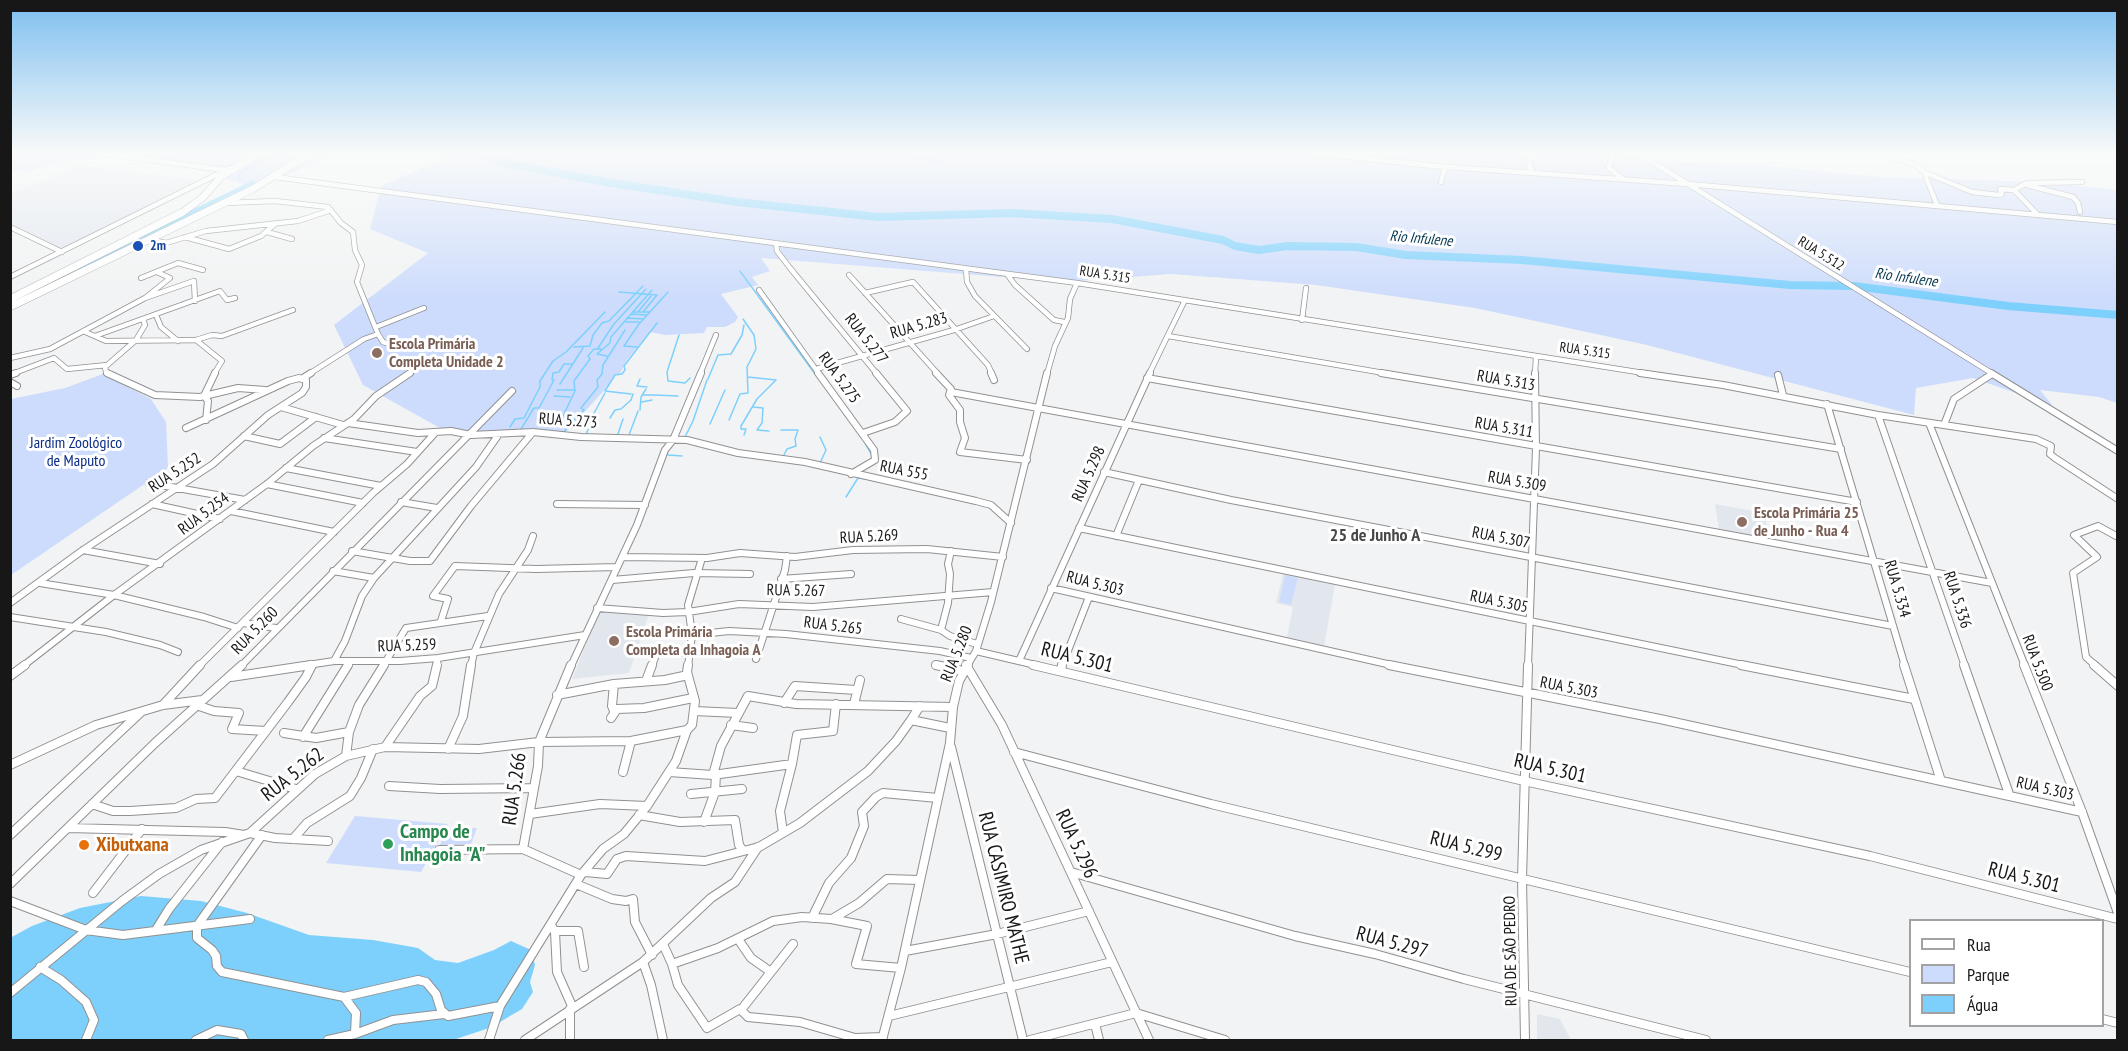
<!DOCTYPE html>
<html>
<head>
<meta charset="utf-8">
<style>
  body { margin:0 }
  #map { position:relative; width:2128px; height:1051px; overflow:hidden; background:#f2f3f4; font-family:"PT Sans Narrow",sans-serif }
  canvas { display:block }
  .frame { position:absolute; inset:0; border:12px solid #171718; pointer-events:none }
  .legend { position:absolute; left:1909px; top:919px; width:195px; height:108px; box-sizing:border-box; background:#fff; border:2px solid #a2a2a3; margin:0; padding:8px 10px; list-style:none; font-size:18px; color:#171718 }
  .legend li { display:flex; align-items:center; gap:12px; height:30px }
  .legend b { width:30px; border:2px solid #a2a2a3 }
</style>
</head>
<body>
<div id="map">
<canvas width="2128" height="1051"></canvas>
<div class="frame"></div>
<ul class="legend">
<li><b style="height:8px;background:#fff"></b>Rua</li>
<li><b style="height:16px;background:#cddcfc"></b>Parque</li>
<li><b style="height:16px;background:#7dd0fc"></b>Água</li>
</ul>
</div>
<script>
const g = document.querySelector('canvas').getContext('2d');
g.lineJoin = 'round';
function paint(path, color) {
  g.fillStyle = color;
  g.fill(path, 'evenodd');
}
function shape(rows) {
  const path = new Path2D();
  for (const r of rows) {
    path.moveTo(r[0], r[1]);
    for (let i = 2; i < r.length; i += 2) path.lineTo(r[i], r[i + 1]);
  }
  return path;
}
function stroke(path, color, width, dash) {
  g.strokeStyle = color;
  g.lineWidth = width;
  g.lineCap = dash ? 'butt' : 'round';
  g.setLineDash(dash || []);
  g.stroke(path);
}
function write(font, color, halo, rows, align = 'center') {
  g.font = font + ' "PT Sans Narrow",sans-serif';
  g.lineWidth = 6;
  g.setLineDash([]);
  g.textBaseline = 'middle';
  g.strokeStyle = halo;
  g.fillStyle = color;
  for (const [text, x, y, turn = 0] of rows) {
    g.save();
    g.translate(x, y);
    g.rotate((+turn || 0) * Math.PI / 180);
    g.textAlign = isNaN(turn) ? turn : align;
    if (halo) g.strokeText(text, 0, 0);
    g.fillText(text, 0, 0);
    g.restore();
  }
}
paint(shape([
  [79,165,126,171,201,181,63,249,59,249,11,226,10,194],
  [1715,504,1764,513,1770,539,1719,530],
  [1283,574,1335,585,1324,646,1287,637,1293,607,1276,603],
  [602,611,649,614,629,673,572,679,599,613],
  [1537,1014,1560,1019,1571,1040,1537,1040]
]), '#e2e7ee');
paint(shape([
  [11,152,342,152,254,188,184,165,124,156,62,162,26,172,11,170],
  [435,152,1558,152,1621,154,1665,161,1756,165,1881,177,2045,182,2117,190,2117,403,2099,397,2040,390,2053,406,1973,378,1916,388,1914,415,1647,345,1475,308,1316,285,1171,274,1066,282,761,258,770,271,752,277,758,285,721,294,738,317,735,322,725,327,707,327,704,333,665,335,650,332,626,361,620,374,615,375,610,384,567,431,562,433,447,432,363,385,334,325,428,253,370,229,381,186,439,161],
  [103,374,151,399,166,422,168,468,11,575,11,399,65,388],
  [1285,575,1298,578,1291,605,1279,602],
  [355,816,448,824,421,872,326,863],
  [477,828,471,844,440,845,446,829]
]), '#cddcfc');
paint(shape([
  [141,896,201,901,247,913,309,935,373,940,418,948,435,960,458,963,494,950,511,941,531,950,535,965,530,982,533,992,522,1009,510,1016,492,1027,453,1040,11,1040,10,938,32,926,80,908]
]), '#7dd0fc');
stroke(shape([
  [884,152,945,163],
  [240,179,238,175,274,152],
  [740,271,815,374],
  [619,292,657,295,643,312],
  [633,312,650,312],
  [638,312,651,296],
  [631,314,647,315],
  [627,318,643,319],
  [626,322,639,322],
  [679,335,667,372,668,381,685,383,690,378],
  [574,347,590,346,593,335,602,323,609,321,643,286],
  [637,347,624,346,639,324,668,292],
  [598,348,614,324,646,289],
  [607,356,597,354,610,343,611,337,652,290],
  [640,379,637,386,647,387],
  [708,379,718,355,731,354,742,335,744,325],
  [560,384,583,348],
  [557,390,574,390],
  [631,394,605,391,615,375,622,374,625,370,624,366,657,323],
  [643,395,654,395],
  [655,395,678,396],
  [554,396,570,397],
  [642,402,652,400],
  [753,407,763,408,762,423,757,430,769,431],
  [640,410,641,397,646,389],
  [562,418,575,391,574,381,590,359,588,356,594,349,601,349],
  [610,418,615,410,621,409,631,400,633,394],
  [729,420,740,394,748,393,747,367,756,349,754,335,743,319],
  [710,424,725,390],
  [510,427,515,419,524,418,540,387,540,381,553,361,566,352,605,312],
  [521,429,534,408,539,408,554,380,552,380,553,373,559,372,564,364,573,364],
  [781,430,797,430],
  [564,432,573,420,578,418,584,410,581,408,598,387,597,380,602,374,603,365,625,330],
  [618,434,623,419],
  [586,435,593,415,605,393],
  [629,435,638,411],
  [744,435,746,429,741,429,741,426,757,399,776,380,748,377],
  [820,437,826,450,820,463],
  [684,439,693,421,707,380],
  [865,443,871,454],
  [667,452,668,455,682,456],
  [783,457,787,449,796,446,795,439,798,430],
  [859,478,872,480],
  [846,497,858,478]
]), '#7dd0fc', 1.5);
stroke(shape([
  [477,152,499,162,611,183,737,202,878,217,1012,213,1112,219,1223,240,1235,246,1259,250,1287,246,1356,247,1406,255,1522,260,1790,285,1854,286,2008,306,2118,315],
  [43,287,252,185]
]), '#7dd0fc', 8);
const minorFar2 = shape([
  [90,152,225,170],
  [1304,152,1434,166,1688,184,1993,374],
  [1531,152,1529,165,1532,172],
  [1612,152,1614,156,1608,167,1623,179],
  [1636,152,1688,184,2118,222],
  [1873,152,1915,164,1924,172,1937,205],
  [2077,152,2086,154],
  [1924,172,1972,192,1999,195,2002,194,2000,189,2014,190],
  [275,177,1077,283,1650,374],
  [1441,182,1445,167],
  [2027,185,2073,197,2078,203,2080,212],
  [226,203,275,201,328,207,341,223,353,232,355,250,362,265,357,282,378,334],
  [2038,215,2014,190,2027,183,2082,182],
  [10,227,62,252],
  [267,232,292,239],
  [185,237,229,249,261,236,275,224],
  [148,239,166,243,206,231,298,221,331,210],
  [776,243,777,251,790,268,877,374],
  [966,269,967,282,975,296,1027,349],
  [1007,274,1015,285,1054,320,1064,322],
  [849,275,938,374],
  [10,277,230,168],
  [141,278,178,263,203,270],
  [759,290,819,374],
  [865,293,913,282,988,365,992,374],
  [145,298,170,278,157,272],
  [156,315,161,327,178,341],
  [1302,320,1306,288],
  [376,327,424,308],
  [83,331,106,341,196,340,212,335,222,336,293,310],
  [95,336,220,291,227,300,235,298],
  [1168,336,1390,374],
  [196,340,222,361,214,374],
  [10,358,50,349,145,298,194,281,195,301],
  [816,369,954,330,994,316],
  [12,374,54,358,67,369,107,365],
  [111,374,106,372,105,367,136,340,145,325,143,319],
  [309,374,364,339,378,334,383,342,389,344],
  [408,374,411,372],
  [700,374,716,335],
  [1047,374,1055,346,1068,318,1070,299,1077,283],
  [1149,374,1185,300],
  [1535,374,1536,357]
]);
const minorFar1 = shape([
  [107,373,155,395,200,397,238,388,265,390],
  [818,373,874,450,875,460,851,474],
  [936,373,951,389,949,395,960,410,960,422,965,438,960,452,1027,460],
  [991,373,994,380],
  [1381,373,1841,449],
  [1640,373,1723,385,1878,415,2036,439,2051,446,2050,454,2055,458,2118,499],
  [1991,373,2118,451],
  [10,375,16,373],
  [1778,375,1783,395],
  [303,378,311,373],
  [1147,378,1857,502],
  [10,382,17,386],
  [951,392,1992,583],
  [204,396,215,373],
  [204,396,208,401,206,420],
  [1827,404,1905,666],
  [281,407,343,425],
  [1878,415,1965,666],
  [348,423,418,433,451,431,471,435,533,432,581,437,687,440,738,453,805,462,976,501,991,505,1011,523],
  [1929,423,2025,666],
  [1944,425,1954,399,1992,374],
  [863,433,895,422,907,411,876,373],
  [244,436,280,444,316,417],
  [324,438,417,452],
  [286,468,381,486],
  [1104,472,1231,500,1893,626],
  [149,483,245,500],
  [267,484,363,503],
  [401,502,437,508],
  [152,504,220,519],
  [557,504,645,505],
  [231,511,334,532],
  [1079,528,1748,666],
  [1116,536,1139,480],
  [83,550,160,564],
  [352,551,410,561,430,561,471,506,533,432],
  [951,551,948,564,950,574,948,603,941,630,950,636,977,644],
  [622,557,707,558,740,553,795,557,853,550,927,549,1003,557],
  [333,571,374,578],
  [781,579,851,574],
  [612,580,694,573,750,574],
  [40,583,114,595,204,617,238,628],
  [1051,588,1396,666],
  [10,603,83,550,213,464,268,415,302,393,306,387,306,380,299,378,288,381,186,428],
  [597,608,663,613,688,612,739,604,813,607,993,592],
  [10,617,106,632,160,645,178,652],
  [901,619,941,630],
  [441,621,448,599,433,596,455,566,536,569,617,567],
  [243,623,276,628],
  [692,635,729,631,786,634,940,651,971,658],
  [644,651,657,652],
  [976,651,1040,666],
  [756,659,785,570,787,556],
  [334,661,345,641,362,596,374,578,476,467,499,434],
  [1019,661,1150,373],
  [936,665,941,666],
  [23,666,114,595,267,484,313,446,354,419,376,396,410,373],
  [199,666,373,493,407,464,434,434],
  [241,666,512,391],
  [301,666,334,661,400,661,438,658,585,635],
  [311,666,312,664],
  [347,666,350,661],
  [383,666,406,628,488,616],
  [436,666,438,658],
  [471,666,474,653,499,594,528,550,533,536],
  [571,666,637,525,665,450,673,440,701,373],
  [652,666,657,652,688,653],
  [688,666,692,635,688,605,702,558],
  [967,666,976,651,991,602,1047,373],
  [1062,666,1089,597],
  [1528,666,1536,448,1535,373],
  [2096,666,2086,657,2073,573,2097,557,2074,535,2098,526,2118,537]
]);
const minor = shape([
  [936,665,963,671],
  [966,665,1002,725,1149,1040],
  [1033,665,1524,781,1870,856,2118,919],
  [1389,665,1660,719,2082,812],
  [1741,665,1914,699],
  [1904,665,1941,781],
  [1964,665,2009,794],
  [2024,665,2082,812,2118,913],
  [2094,665,2118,686],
  [1061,670,1062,665],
  [10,676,25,665],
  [231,677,311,665],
  [646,681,652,665],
  [614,684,612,706,614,711],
  [557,695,614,684,665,680,688,675],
  [784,703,795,686,856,690],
  [854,704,860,680],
  [163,705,200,665],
  [196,705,214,711,239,713,232,729,266,731],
  [694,711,738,713],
  [611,718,617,709,644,708,693,698],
  [911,720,920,706],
  [731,725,753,728],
  [284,733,316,738,349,732],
  [303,737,348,665],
  [385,747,420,696,432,686,437,665],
  [951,747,1023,1040],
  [448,749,463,716,471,665],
  [1014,752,1211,804,1910,972],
  [346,756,349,732,359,705,384,665],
  [792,764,797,735,833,731,836,704],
  [10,765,96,725,163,705,202,700],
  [236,771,296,789],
  [623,772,631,741],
  [669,772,713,775,792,764,780,811,783,833],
  [713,775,721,746,748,696,796,704,953,707],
  [389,786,440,789,534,788],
  [691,794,742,789],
  [92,804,113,811,130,811,176,808,196,799,215,798,288,702,306,677,312,665],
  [530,814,600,804,647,806],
  [639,815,680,822,735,820,739,845,743,851],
  [704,822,715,792,716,775],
  [68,828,225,832,244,835],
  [250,833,275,838,328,841],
  [10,835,141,712],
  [262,835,197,926,197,938,212,950,216,956,217,966,222,972,344,997,418,980,426,982,436,994,441,1010,448,1016,500,1006],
  [293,839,307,823,350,796,361,778,373,749],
  [523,849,538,766,539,742,571,665],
  [439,850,523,849,581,875,500,1006,489,1040],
  [585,872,607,874,617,859,626,856,705,861,759,847,800,823,868,771,896,741,911,720,950,728],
  [1071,872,1295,936,1375,954,1464,979,1706,1040],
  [581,875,603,849,624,834,647,806,676,761,687,730,692,725,695,701,687,672,688,665],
  [10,884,155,743,242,665],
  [576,884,612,899,626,901,633,899,635,922,652,955],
  [93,893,142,829],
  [10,901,86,930,123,935,250,919],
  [812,918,829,883,851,858,864,826,862,812,876,797,883,793,938,798],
  [832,919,859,903,887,879,919,880],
  [551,925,555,932,557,972,572,1006,570,1009,570,1040],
  [156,930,169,909,222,842],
  [555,931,578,931,584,967],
  [738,939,751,958,771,972],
  [663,944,672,964,718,948,773,921,802,917,831,919,867,926,856,964,901,968],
  [905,951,997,934,1089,911],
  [643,962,651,985,663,1040],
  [672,964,678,985,707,1028,740,1009,748,1017,800,1022,855,1038,883,1037],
  [40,967,61,980,86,1002,94,1020,86,1040],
  [10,993,122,901,159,874,201,850,250,833,315,774,346,756,385,747,479,749,539,742,631,741,687,730],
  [344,997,356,1013,355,1034],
  [741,1010,793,944],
  [889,1016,1112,962],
  [2102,1019,2118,1023],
  [1095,1024,1099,1040],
  [196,1040,217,1030,241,1034,244,1040],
  [328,1040,355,1034,393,1020,444,1014],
  [525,1040,643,962,711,898,735,882,758,847],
  [882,1040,901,968,950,743,953,707,959,681,968,665],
  [1030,1040,1136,1013,1225,1040],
  [1525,1040,1522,879,1528,665]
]);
const primary = shape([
  [10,299,183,212,202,198,222,176,262,152],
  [10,307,251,190,313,152]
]);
stroke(minorFar2, '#919192', 6);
stroke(minorFar1, '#919192', 8);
stroke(minor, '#919192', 10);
stroke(primary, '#919192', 8);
stroke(minorFar2, '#fff', 4.5);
stroke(minorFar1, '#fff', 6);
stroke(minor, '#fff', 8);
stroke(primary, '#fff', 7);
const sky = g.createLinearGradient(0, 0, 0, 300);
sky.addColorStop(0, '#7dbff0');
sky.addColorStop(0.51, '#f9fafa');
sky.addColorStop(1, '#f9fafa00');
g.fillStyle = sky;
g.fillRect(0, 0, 2128, 300);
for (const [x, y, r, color] of [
  [138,246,6,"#1a4fb4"],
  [377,353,6,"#8d6e63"],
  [1742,522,6,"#8d6e63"],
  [614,641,6,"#8d6e63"],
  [388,844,6,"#2e9e5b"],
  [84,845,6,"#e8710a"]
]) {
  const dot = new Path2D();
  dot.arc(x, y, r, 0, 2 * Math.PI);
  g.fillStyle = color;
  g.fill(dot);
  stroke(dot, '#fff', 2);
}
write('bold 14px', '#164399', '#fff', [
  ["2m",150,246]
], 'left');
write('14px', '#171718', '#fff', [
  ["RUA 5.512",1821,254,32],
  ["RUA 5.315",1105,275,9],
  ["RUA 5.315",1585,351,8]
]);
write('italic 15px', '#04374e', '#fff', [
  ["Rio Infulene",1421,239,5],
  ["Rio Infulene",1906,278,8]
]);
write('16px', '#171718', '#fff', [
  ["RUA 5.283",919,326,-16],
  ["RUA 5.277",866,339,52],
  ["RUA 5.275",839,378,54],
  ["RUA 5.313",1506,381,10],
  ["RUA 5.273",568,421,4],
  ["RUA 5.311",1504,428,10],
  ["RUA 555",904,471,11],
  ["RUA 5.252",175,473,-33],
  ["RUA 5.298",1089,474,-66],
  ["RUA 5.309",1517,482,10],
  ["RUA 5.254",204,514,-37],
  ["RUA 5.269",869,537,-3],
  ["RUA 5.307",1501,538,11],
  ["RUA 5.303",1095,584,14],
  ["RUA 5.334",1897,589,74],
  ["RUA 5.267",796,591,1],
  ["RUA 5.336",1957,600,72],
  ["RUA 5.305",1499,602,12],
  ["RUA 5.265",833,626,7],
  ["RUA 5.260",255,631,-46],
  ["RUA 5.259",407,646,-2],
  ["RUA 5.280",957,654,-68],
  ["RUA 5.500",2037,663,69],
  ["RUA 5.303",1569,688,11],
  ["RUA 5.303",2045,789,13],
  ["RUA DE SÃO PEDRO",1511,951,-91]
]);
write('bold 16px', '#785e54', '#fff', [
  ["Escola Primária",389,344],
  ["Completa Unidade 2",389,362],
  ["Escola Primária 25",1754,513],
  ["de Junho - Rua 4",1754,531],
  ["Escola Primária",626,632],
  ["Completa da Inhagoia A",626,650]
], 'left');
write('16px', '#092a86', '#fff', [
  ["Jardim Zoológico",76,443],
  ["de Maputo",76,461]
]);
write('bold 18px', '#484849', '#fff', [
  ["25 de Junho A",1375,536]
]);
write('20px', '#171718', '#fff', [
  ["RUA 5.301",1077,658,14],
  ["RUA 5.301",1550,769,13],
  ["RUA 5.262",293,775,-38],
  ["RUA 5.266",515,789,-82],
  ["RUA 5.296",1076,844,65],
  ["RUA 5.299",1466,847,14],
  ["RUA 5.301",2024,878,14],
  ["RUA CASIMIRO MATHE",1003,888,76],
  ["RUA 5.297",1392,943,15]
]);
write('bold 20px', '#27864d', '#fff', [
  ["Campo de",400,832],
  ["Inhagoia \"A\"",400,855]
], 'left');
write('bold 20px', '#c56008', '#fff', [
  ["Xibutxana",96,845]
], 'left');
</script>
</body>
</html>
